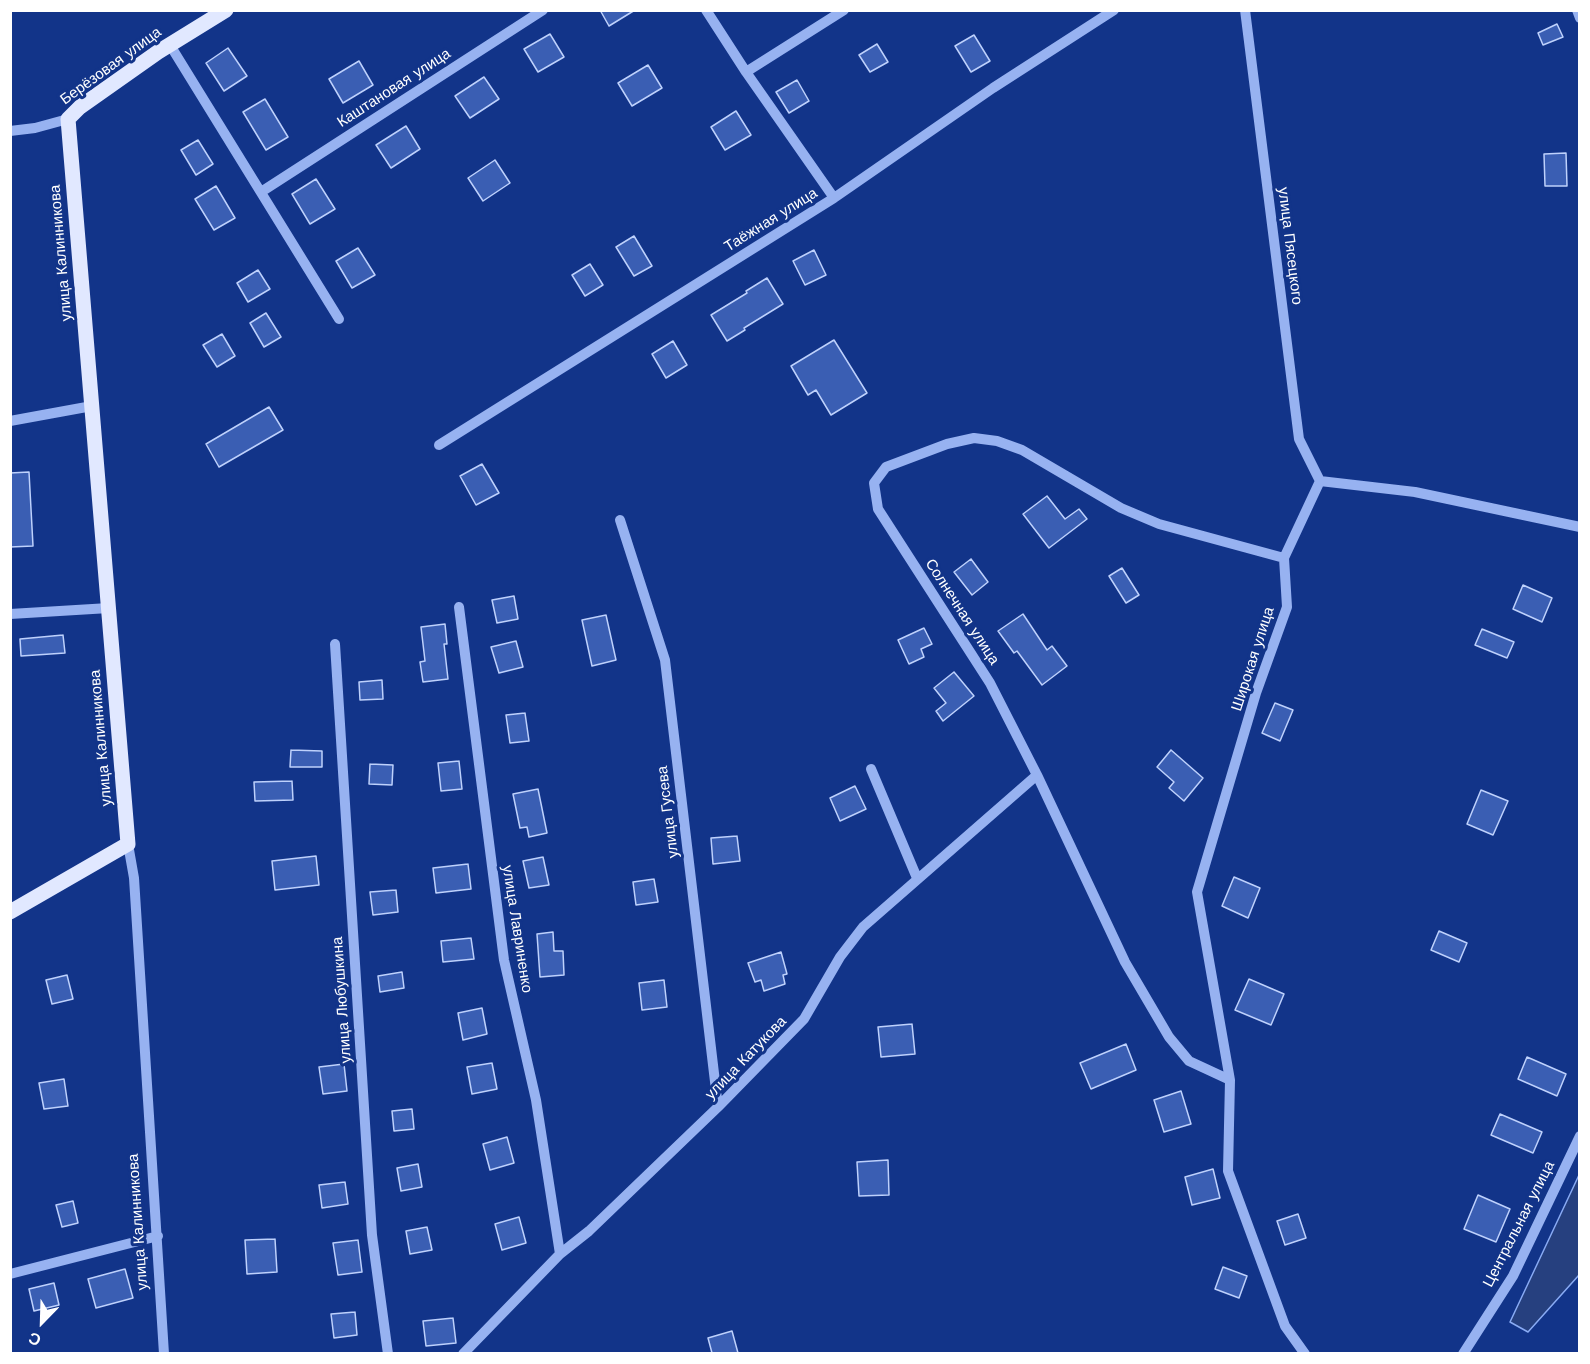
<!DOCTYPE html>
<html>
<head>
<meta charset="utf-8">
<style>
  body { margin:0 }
  #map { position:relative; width:1590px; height:1364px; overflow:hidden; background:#123489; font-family:"Work Sans",sans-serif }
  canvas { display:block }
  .frame { position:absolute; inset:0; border:12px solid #fff; pointer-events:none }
  .north { position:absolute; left:12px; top:1292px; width:60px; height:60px; -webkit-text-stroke:4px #123489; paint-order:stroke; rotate:203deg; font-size:16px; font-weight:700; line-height:24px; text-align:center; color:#fff }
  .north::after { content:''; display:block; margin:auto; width:21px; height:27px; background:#fff; clip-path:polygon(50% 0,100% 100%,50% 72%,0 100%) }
</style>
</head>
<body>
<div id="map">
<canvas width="1590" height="1364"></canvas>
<div class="frame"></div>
<div class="north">С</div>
</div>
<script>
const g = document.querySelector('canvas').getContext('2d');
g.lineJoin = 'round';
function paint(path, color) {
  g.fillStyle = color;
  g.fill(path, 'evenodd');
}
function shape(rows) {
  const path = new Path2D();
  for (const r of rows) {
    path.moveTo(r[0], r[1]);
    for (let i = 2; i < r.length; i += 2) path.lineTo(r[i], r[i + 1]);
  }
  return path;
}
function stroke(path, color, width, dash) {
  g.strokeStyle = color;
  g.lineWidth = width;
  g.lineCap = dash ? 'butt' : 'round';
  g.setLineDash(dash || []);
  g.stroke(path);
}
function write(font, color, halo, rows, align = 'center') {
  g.font = font + ' "Work Sans",sans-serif';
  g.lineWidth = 6;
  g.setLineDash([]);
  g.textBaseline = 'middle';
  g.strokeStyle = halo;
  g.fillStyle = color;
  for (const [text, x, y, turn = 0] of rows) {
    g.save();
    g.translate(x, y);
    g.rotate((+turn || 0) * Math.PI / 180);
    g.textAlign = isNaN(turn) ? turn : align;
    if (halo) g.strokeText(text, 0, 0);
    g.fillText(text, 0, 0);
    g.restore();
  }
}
const water = shape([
  [1579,1175,1579,1275,1528,1332,1510,1322,1579,1175]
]);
paint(water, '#26407f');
stroke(water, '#89abf4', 1.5);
const building = shape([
  [600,10,635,10,609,26,600,10],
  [1557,24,1563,37,1543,45,1538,33,1557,24],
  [550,34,564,57,538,72,524,49,550,34],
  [974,35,990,61,971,72,955,46,974,35],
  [877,44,888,62,870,72,859,55,877,44],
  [228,48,247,76,224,91,206,63,228,48],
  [359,61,373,85,343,103,329,79,359,61],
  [648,65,662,88,632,106,618,83,648,65],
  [484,77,499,99,470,118,455,96,484,77],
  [797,80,809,101,789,113,776,92,797,80],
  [265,99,288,137,266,150,243,112,265,99],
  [736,111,751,135,725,150,711,127,736,111],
  [406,126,420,149,391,168,376,145,406,126],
  [198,140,213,164,196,175,181,150,198,140],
  [1566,153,1567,186,1545,186,1544,154,1566,153],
  [495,160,510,183,483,201,468,178,495,160],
  [316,179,335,209,310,224,292,194,316,179],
  [216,186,235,218,214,230,195,199,216,186],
  [634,236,652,266,634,276,616,247,634,236],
  [358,248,375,275,352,288,336,261,358,248],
  [814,250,826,275,805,285,793,261,814,250],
  [590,264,603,285,585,296,572,275,590,264],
  [258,270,270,289,248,302,237,283,258,270],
  [767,278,783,304,744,328,745,330,727,341,711,315,747,293,746,291,767,278],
  [266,313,281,337,264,347,250,323,266,313],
  [222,334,235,356,217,367,203,345,222,334],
  [834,340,867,393,831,415,816,390,808,395,791,366,834,340],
  [673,341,687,365,666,378,652,354,673,341],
  [269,407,283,430,219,467,206,444,269,407],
  [482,464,499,493,476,505,460,476,482,464],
  [29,472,33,546,10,547,10,473,29,472],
  [1047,496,1065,519,1079,509,1087,519,1049,548,1023,514,1047,496],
  [971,559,988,582,972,595,954,572,971,559],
  [1122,568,1139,595,1126,603,1109,576,1122,568],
  [1523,585,1552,598,1542,622,1513,609,1523,585],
  [514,596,518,619,497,623,492,600,514,596],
  [1023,614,1047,650,1052,646,1067,666,1042,685,1017,651,1014,653,998,631,1023,614],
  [606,615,616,660,592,666,582,620,606,615],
  [445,624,447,644,444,644,448,679,423,682,420,662,425,661,421,627,445,624],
  [924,628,932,644,921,649,924,657,909,664,898,640,924,628],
  [1482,629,1514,642,1507,658,1475,645,1482,629],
  [63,635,65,653,21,656,20,639,63,635],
  [516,641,523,667,499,673,491,647,516,641],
  [954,672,974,696,943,721,936,711,946,703,934,688,954,672],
  [382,680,383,699,360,700,359,682,382,680],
  [1275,703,1293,710,1280,741,1262,733,1275,703],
  [525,713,529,741,510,743,506,715,525,713],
  [291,750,322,751,322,767,290,767,291,750],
  [1171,750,1203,778,1184,801,1169,788,1174,782,1157,767,1171,750],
  [459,761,462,789,441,791,438,763,459,761],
  [370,764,393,765,392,785,369,784,370,764],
  [292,781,293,800,255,801,254,782,292,781],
  [855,786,866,809,840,821,830,798,855,786],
  [538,789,547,833,529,837,527,827,520,828,513,794,538,789],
  [1481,790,1508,801,1493,835,1467,824,1481,790],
  [737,836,740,861,713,864,711,838,737,836],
  [316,856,319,885,275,890,272,861,316,856],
  [543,857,549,885,529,888,523,861,543,857],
  [468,864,471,889,436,893,433,868,468,864],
  [1234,877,1260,888,1248,918,1222,906,1234,877],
  [654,879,658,902,636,905,633,882,654,879],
  [396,890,398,912,373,915,370,892,396,890],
  [1439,931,1467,943,1459,962,1431,950,1439,931],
  [553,932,554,951,563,951,564,975,540,977,537,934,553,932],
  [471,938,474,959,443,962,441,941,471,938],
  [781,952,787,974,783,975,785,984,764,991,761,980,755,982,748,963,781,952],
  [402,972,404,988,380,992,378,976,402,972],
  [67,975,73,999,52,1004,46,980,67,975],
  [1249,979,1284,994,1271,1025,1235,1010,1249,979],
  [664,980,667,1007,642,1010,639,983,664,980],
  [482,1008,487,1034,463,1040,458,1013,482,1008],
  [912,1024,915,1054,881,1057,878,1027,912,1024],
  [1126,1044,1136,1070,1091,1089,1080,1063,1126,1044],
  [1527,1057,1566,1074,1557,1096,1518,1079,1527,1057],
  [492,1063,497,1089,472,1094,467,1067,492,1063],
  [344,1064,347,1091,323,1094,319,1067,344,1064],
  [64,1079,68,1106,44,1109,39,1083,64,1079],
  [1181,1091,1191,1124,1164,1132,1154,1100,1181,1091],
  [412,1109,414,1129,394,1131,392,1111,412,1109],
  [1500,1114,1542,1132,1533,1153,1491,1135,1500,1114],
  [507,1137,514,1163,490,1170,483,1144,507,1137],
  [888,1160,889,1195,859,1196,857,1162,888,1160],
  [418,1164,422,1187,401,1191,397,1168,418,1164],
  [1213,1169,1220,1198,1192,1205,1185,1177,1213,1169],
  [345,1182,348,1204,322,1208,319,1185,345,1182],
  [1478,1195,1510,1209,1496,1242,1464,1229,1478,1195],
  [73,1201,78,1223,62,1227,56,1205,73,1201],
  [1298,1214,1306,1238,1285,1245,1277,1221,1298,1214],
  [519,1217,526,1243,502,1250,495,1224,519,1217],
  [427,1227,432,1250,410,1254,406,1231,427,1227],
  [275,1239,277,1272,247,1274,245,1240,275,1239],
  [358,1240,362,1272,338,1275,333,1243,358,1240],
  [1223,1267,1247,1276,1239,1298,1215,1289,1223,1267],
  [125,1269,133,1298,96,1308,88,1279,125,1269],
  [54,1283,59,1305,34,1311,29,1289,54,1283],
  [355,1312,357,1335,334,1338,331,1314,355,1312],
  [453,1318,456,1343,426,1346,423,1321,453,1318],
  [732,1331,738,1353,712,1353,708,1338,732,1331]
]);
paint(building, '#3a5eb3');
stroke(building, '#bed1fc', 1.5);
stroke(shape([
  [706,10,746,72,834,198],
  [1245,10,1299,439,1320,481],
  [1577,10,1580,18],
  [170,45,339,319],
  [746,72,844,10],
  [10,131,35,128,68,119],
  [261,192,543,10],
  [10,421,92,406],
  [439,445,834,198,993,88,1114,10],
  [1320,481,1415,492,1580,527],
  [620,520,665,660,718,1107],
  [1284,558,1159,524,1121,508,1022,450,997,441,974,438,947,444,886,467,874,483,878,509,990,683,1037,775,1125,962,1169,1037,1189,1061,1230,1080,1228,1171,1285,1326,1305,1354],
  [459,607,504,960,536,1100,560,1254],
  [10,614,109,608],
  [335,644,372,1235,388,1354],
  [871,769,917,878],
  [128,844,134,878,164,1354],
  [1230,1080,1197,892,1256,693,1287,607,1284,558,1320,481],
  [10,1274,158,1236],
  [463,1354,560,1254,589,1231,718,1107,804,1019,840,957,863,927,1037,775],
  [1463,1354,1513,1276,1580,1136]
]), '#97b2f1', 10);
stroke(shape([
  [10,912,128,844,68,119,80,107,158,52,226,10]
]), '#e1e8ff', 15);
write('15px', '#fff', '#123489', [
  ["Берёзовая улица",111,66,-36],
  ["Каштановая улица",394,88,-33],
  ["Таёжная улица",771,220,-32],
  ["улица Пясецкого",1290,246,83],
  ["улица Калинникова",61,253,-95],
  ["Солнечная улица",962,612,57],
  ["Широкая улица",1253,659,-72],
  ["улица Калинникова",101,738,-95],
  ["улица Гусева",668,812,-97],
  ["улица Лавриненко",517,929,81],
  ["улица Любушкина",342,1000,-94],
  ["улица Катукова",746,1058,-46],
  ["улица Калинникова",138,1222,-94],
  ["Центральная улица",1519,1224,-63]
]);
</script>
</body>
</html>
